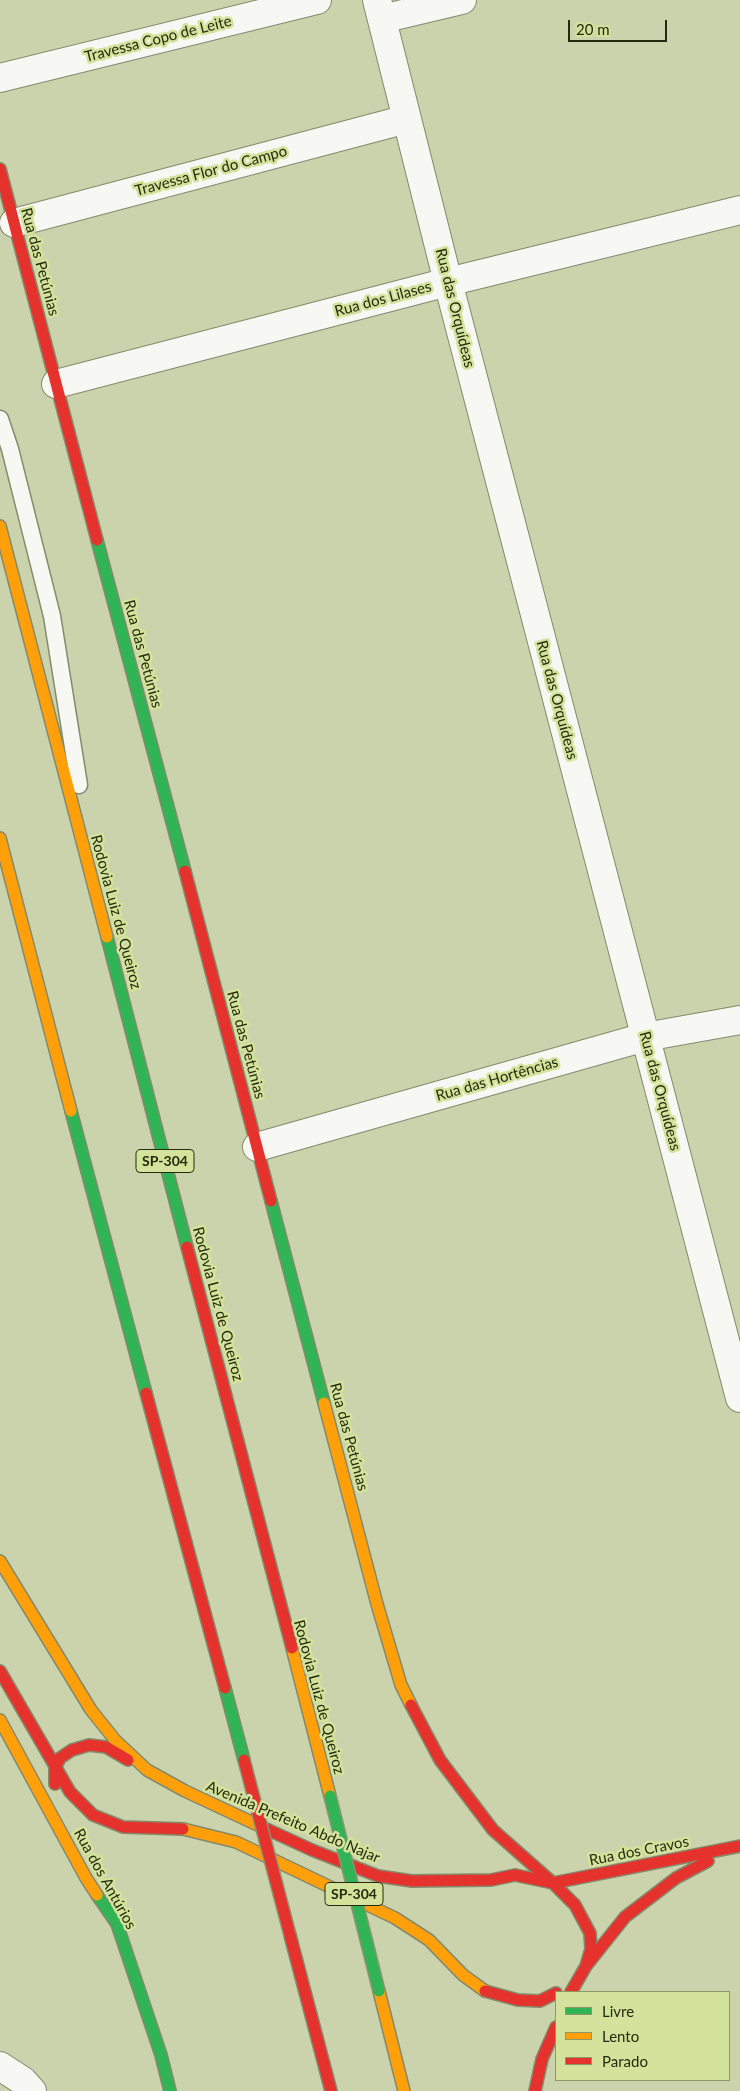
<!DOCTYPE html>
<html>
<head>
<meta charset="utf-8">
<style>
  body { margin:0 }
  #map { position:relative; width:740px; height:2091px; overflow:hidden; background:#cad3ac; font-family:Lato,sans-serif }
  canvas { display:block }
  .legend { position:absolute; left:555px; top:1991px; width:175px; height:90px; box-sizing:border-box; background:#d3e39c; border:1px solid #8d9963; margin:0; padding:6px 9px; list-style:none; font-size:15px; color:#252a0e }
  .legend li { display:flex; align-items:center; gap:10px; height:25px }
  .legend b { width:25px; border:1px solid #8d9963 }
  .scale { position:absolute; left:568px; top:20px; width:99px; height:22px; box-sizing:border-box; border:2px solid #252a0e; border-top:0; padding-left:6px; font-size:15px; line-height:18px; white-space:nowrap; color:#252a0e; -webkit-text-stroke:4px #d3e39c; paint-order:stroke }
</style>
</head>
<body>
<div id="map">
<canvas width="740" height="2091"></canvas>
<ul class="legend">
<li><b style="height:6px;background:#30b455"></b>Livre</li>
<li><b style="height:6px;background:#ff9f0a"></b>Lento</li>
<li><b style="height:6px;background:#e5322d"></b>Parado</li>
</ul>
<div class="scale">20 m</div>
</div>
<script>
const g = document.querySelector('canvas').getContext('2d');
g.lineJoin = 'round';
function shape(rows) {
  const path = new Path2D();
  for (const r of rows) {
    path.moveTo(r[0], r[1]);
    for (let i = 2; i < r.length; i += 2) path.lineTo(r[i], r[i + 1]);
  }
  return path;
}
function stroke(path, color, width, dash) {
  g.strokeStyle = color;
  g.lineWidth = width;
  g.lineCap = dash ? 'butt' : 'round';
  g.setLineDash(dash || []);
  g.stroke(path);
}
function write(font, color, halo, rows, align = 'center') {
  g.font = font + ' Lato,sans-serif';
  g.lineWidth = 5;
  g.setLineDash([]);
  g.textBaseline = 'middle';
  g.strokeStyle = halo;
  g.fillStyle = color;
  for (const [text, x, y, turn = 0] of rows) {
    g.save();
    g.translate(x, y);
    g.rotate((+turn || 0) * Math.PI / 180);
    g.textAlign = isNaN(turn) ? turn : align;
    if (halo) g.strokeText(text, 0, 0);
    g.fillText(text, 0, 0);
    g.restore();
  }
}
const lane = shape([
  [0,419,10,449,52,616,79,785]
]);
const street = shape([
  [377,0,448,282,740,1398],
  [382,19,462,0],
  [0,78,317,0],
  [14,223,407,119],
  [56,384,448,282,740,210],
  [257,1147,645,1037,740,1020],
  [0,2066,23,2081,32,2091]
]);
const fast = shape([
  [97,540,185,871],
  [107,937,187,1247],
  [71,1111,146,1393],
  [271,1201,324,1403],
  [225,1688,244,1760],
  [97,1895,117,1924,161,2055,170,2091]
]);
const slow = shape([
  [0,526,107,937],
  [0,838,71,1111],
  [324,1403,377,1604,401,1685,411,1705],
  [0,1561,91,1710,115,1740,147,1770,185,1791,262,1827],
  [292,1648,330,1796],
  [0,1720,86,1878,97,1895],
  [183,1829,236,1842,395,1918,429,1940,463,1975,485,1991],
  [379,1991,404,2091]
]);
const jam = shape([
  [0,169,97,540],
  [185,871,271,1201],
  [187,1247,292,1648],
  [146,1393,225,1688],
  [0,1671,70,1792,93,1815,123,1827,183,1829],
  [411,1705,440,1760,493,1830,553,1883],
  [55,1784,55,1768,60,1758,72,1750,89,1745,106,1747,128,1760],
  [262,1827,312,1850,378,1876,412,1881,491,1880,515,1875,553,1883,575,1905,590,1933,591,1949,586,1966,571,1992],
  [553,1883,740,1846],
  [290,1935,331,2091],
  [586,1966,625,1917,676,1878,708,1861],
  [485,1991,518,2000,540,2001,556,1993],
  [535,2091,542,2059,556,2027]
]);
stroke(lane, '#848a6c', 19);
stroke(street, '#848a6c', 30);
stroke(fast, '#848a6c', 14);
stroke(slow, '#848a6c', 14);
stroke(jam, '#848a6c', 14);
stroke(lane, '#f7f8f3', 16);
stroke(street, '#f7f8f3', 28);
stroke(fast, '#30b455', 11);
stroke(slow, '#ff9f0a', 11);
stroke(jam, '#e5322d', 11);
const fastBridge = shape([
  [330,1796,379,1991]
]);
const jamBridge = shape([
  [244,1760,290,1935]
]);
stroke(fastBridge, '#8c9472', 14, []);
stroke(jamBridge, '#8c9472', 14, []);
stroke(fastBridge, '#30b455', 11);
stroke(jamBridge, '#e5322d', 11);
for (const [x, y, w] of [
  [165,1161,58],
  [354,1894,58]
]) {
  const box = new Path2D();
  box.roundRect(x - w / 2, y - 11.5, w, 23, 4);
  g.fillStyle = '#d3e39c';
  g.fill(box);
  stroke(box, '#252a0e', 1);
}
write('bold 14px', '#252a0e', null, [
  ["SP-304",165,1161],
  ["SP-304",354,1894]
]);
write('15px', '#252a0e', '#d3e39c', [
  ["Travessa Copo de Leite",158,39,-14],
  ["Travessa Flor do Campo",211,171,-15],
  ["Rua das Petúnias",40,262,75],
  ["Rua dos Lilases",383,299,-15],
  ["Rua das Orquídeas",455,308,76],
  ["Rua das Petúnias",143,654,75],
  ["Rua das Orquídeas",557,700,75],
  ["Rodovia Luiz de Queiroz",116,912,75],
  ["Rua das Petúnias",246,1045,75],
  ["Rua das Hortências",497,1079,-16],
  ["Rua das Orquídeas",660,1091,75],
  ["Rodovia Luiz de Queiroz",218,1304,75],
  ["Rua das Petúnias",349,1437,75],
  ["Rodovia Luiz de Queiroz",319,1697,75],
  ["Avenida Prefeito Abdo Najar",293,1822,23],
  ["Rua dos Cravos",639,1851,-11],
  ["Rua dos Antúrios",105,1879,61]
]);
</script>
</body>
</html>
